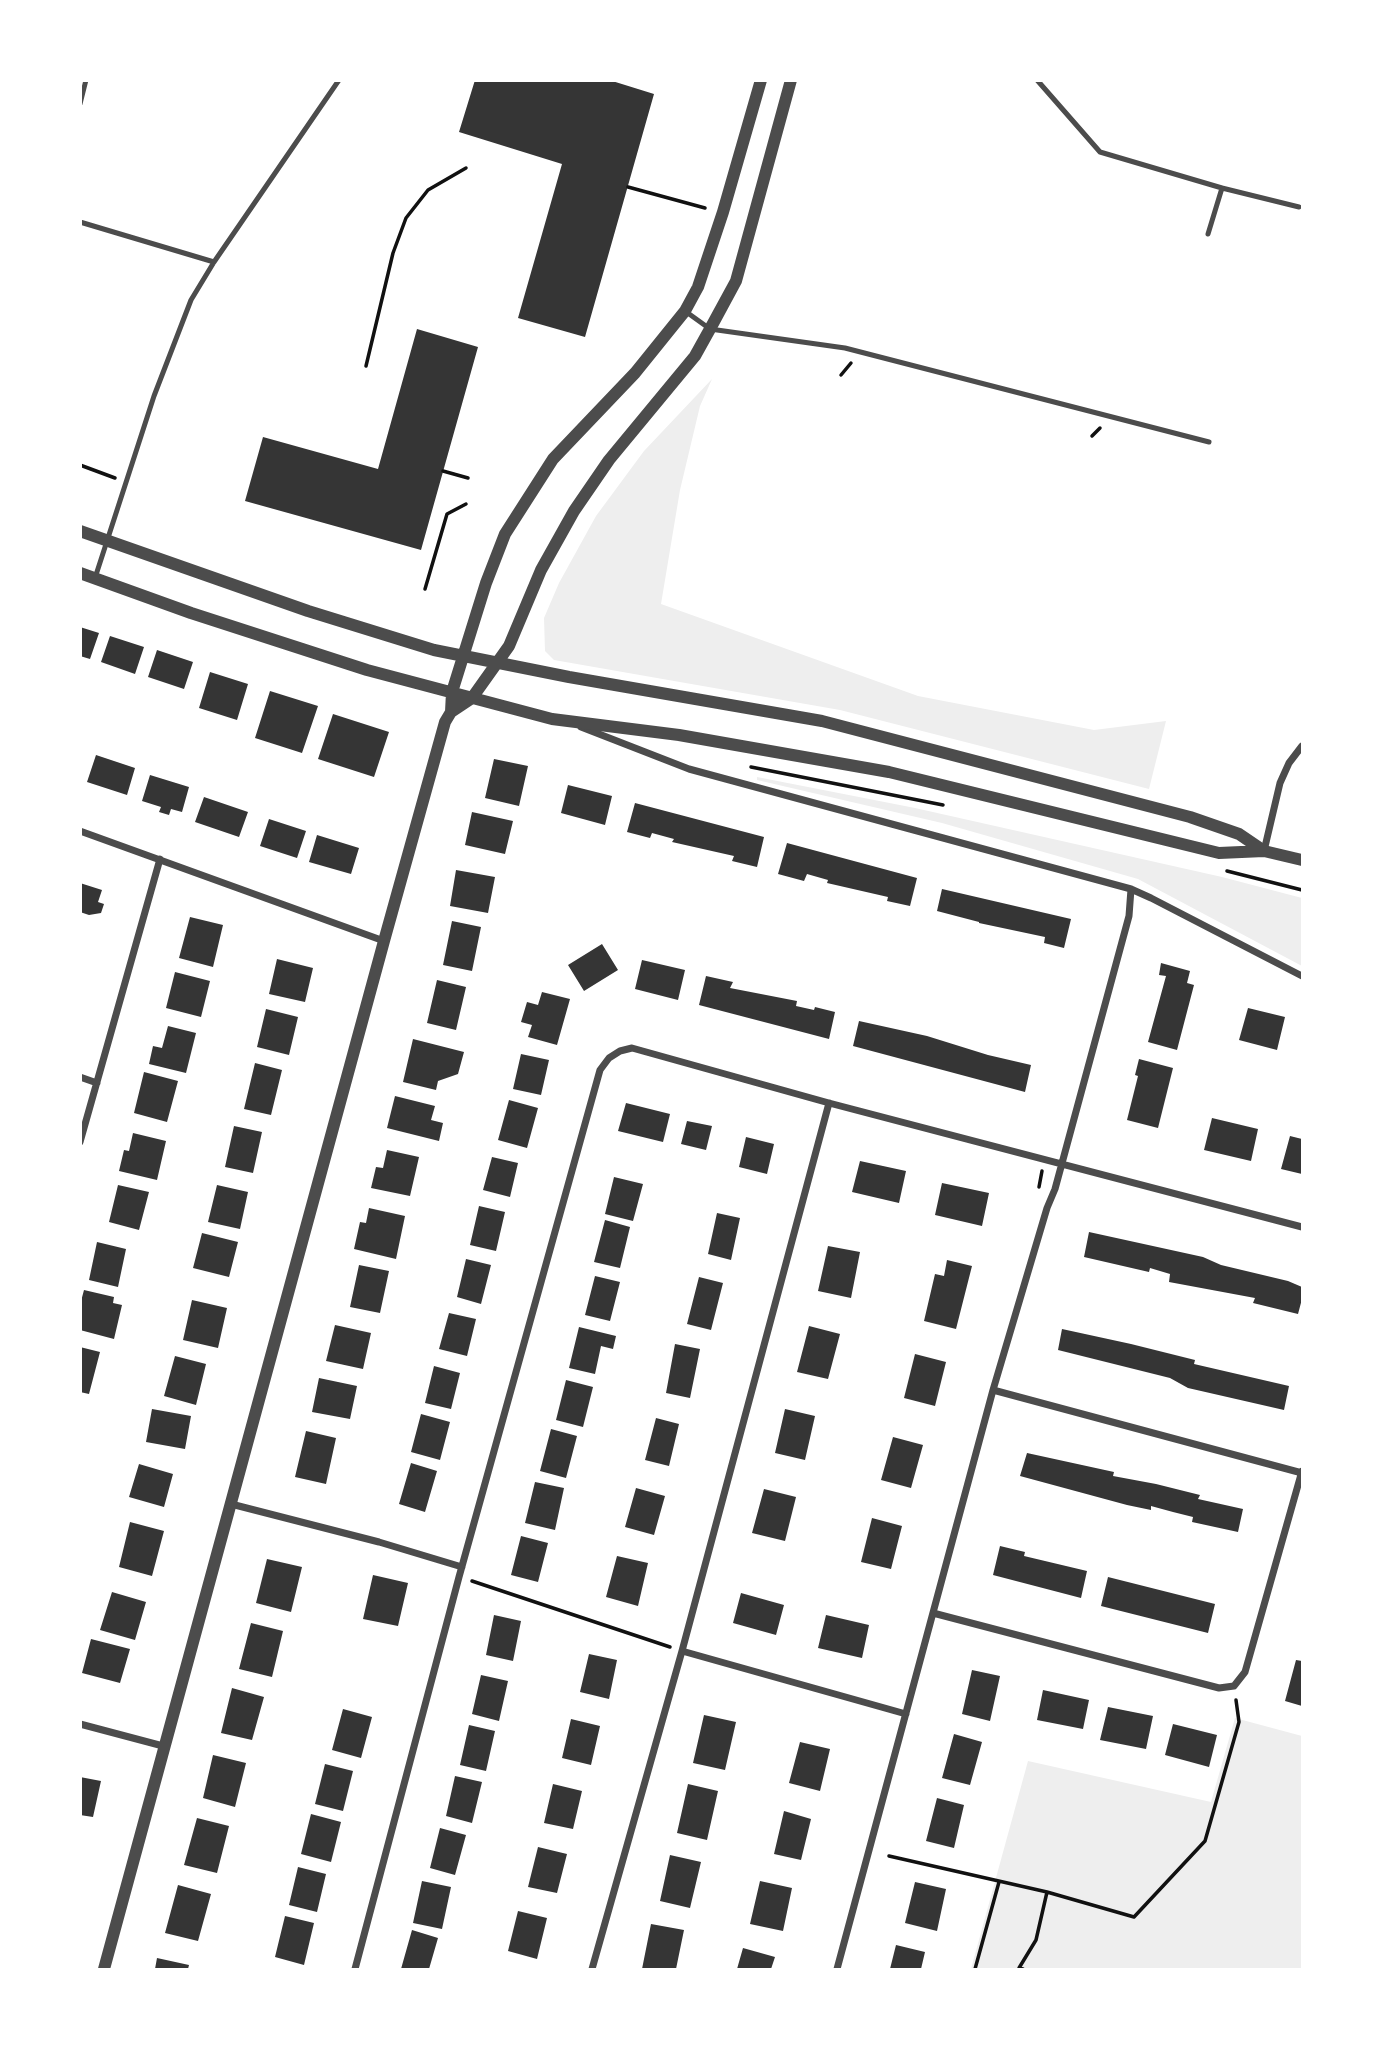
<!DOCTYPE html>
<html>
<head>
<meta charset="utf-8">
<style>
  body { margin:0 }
  #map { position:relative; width:1383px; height:2050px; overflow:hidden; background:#fff; font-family:Ubuntu,sans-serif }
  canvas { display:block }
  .frame { position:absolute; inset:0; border:82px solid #fff; pointer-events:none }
</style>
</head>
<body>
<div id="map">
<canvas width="1383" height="2050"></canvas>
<div class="frame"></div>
</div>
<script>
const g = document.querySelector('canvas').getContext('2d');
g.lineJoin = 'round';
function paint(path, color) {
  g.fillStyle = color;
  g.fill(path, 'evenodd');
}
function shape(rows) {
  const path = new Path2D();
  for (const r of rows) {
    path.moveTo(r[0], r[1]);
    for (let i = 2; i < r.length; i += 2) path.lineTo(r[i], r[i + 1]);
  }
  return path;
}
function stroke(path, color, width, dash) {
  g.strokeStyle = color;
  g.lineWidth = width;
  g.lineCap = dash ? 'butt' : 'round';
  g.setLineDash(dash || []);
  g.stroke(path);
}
paint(shape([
  [712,379,700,406,680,490,661,604,918,696,1094,730,1166,721,1149,789,840,710,554,660,545,651,544,618,559,583,596,516,644,451],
  [757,777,915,808,1222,877,1302,898,1302,966,1138,879,942,823,757,780],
  [1235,1718,1302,1736,1302,1969,971,1969,1028,1761,1211,1802]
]), '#eee');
paint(shape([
  [475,80,609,80,654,94,585,337,518,318,562,164,459,132],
  [417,329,478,347,421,550,245,501,263,437,378,469],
  [80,627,99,633,90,659,80,656],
  [110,636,144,647,135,674,101,662],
  [157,650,193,662,184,689,148,677],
  [210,672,248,684,237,720,199,708],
  [270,691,318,706,302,753,255,738],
  [333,714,389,732,374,777,318,759],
  [96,755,135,768,127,795,87,782],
  [494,759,528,766,519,806,485,798],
  [150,775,189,787,182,812,171,809,169,815,159,812,161,807,142,801],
  [568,785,612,796,605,825,561,813],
  [204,797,248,812,239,837,195,822],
  [635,803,764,837,757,867,732,861,734,856,672,842,674,839,652,833,650,838,627,832],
  [472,812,513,821,505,854,465,845],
  [269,819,306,831,297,858,260,846],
  [317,835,359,848,351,874,309,862],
  [787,843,917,878,910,906,887,901,888,897,827,883,828,880,807,874,804,881,778,874],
  [456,870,495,877,488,913,450,906],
  [80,883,102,890,98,902,104,904,101,913,89,915,80,912],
  [942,889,1071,919,1064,948,1044,943,1045,937,979,923,979,922,937,911],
  [190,917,223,925,213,967,179,958],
  [452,921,481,927,472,971,443,965],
  [602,944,618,970,584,991,568,965],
  [277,959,313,968,305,1002,269,994],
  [642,960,685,970,678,1000,635,989],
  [1161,963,1190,971,1187,983,1194,985,1177,1050,1148,1042,1166,976,1159,975],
  [175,972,210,981,201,1017,166,1008],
  [706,976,733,982,730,988,797,1001,796,1006,814,1010,815,1007,835,1012,829,1039,699,1005],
  [437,980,466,987,456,1030,427,1023],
  [542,992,570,999,557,1045,528,1037,532,1025,521,1022,527,1002,538,1005],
  [1248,1008,1285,1017,1277,1050,1239,1040],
  [266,1009,298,1017,289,1055,257,1047],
  [859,1021,927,1036,988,1055,1031,1065,1025,1092,853,1046],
  [168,1026,196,1033,186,1073,149,1064,153,1046,162,1048],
  [413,1039,464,1052,458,1074,438,1081,436,1090,403,1082],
  [521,1054,549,1060,541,1095,513,1089],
  [1139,1059,1173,1068,1158,1128,1127,1120,1138,1076,1135,1075],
  [255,1063,282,1070,271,1115,244,1109],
  [144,1072,178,1081,167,1122,134,1113],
  [395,1096,435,1106,431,1120,443,1123,439,1141,387,1128],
  [509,1100,538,1108,527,1148,498,1140],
  [626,1103,670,1114,663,1142,618,1131],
  [1212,1118,1258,1129,1251,1161,1204,1150],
  [687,1121,712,1126,706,1150,681,1144],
  [234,1126,262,1132,253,1173,225,1167],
  [133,1133,166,1141,157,1180,119,1171,124,1150,129,1151],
  [1290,1136,1302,1139,1302,1174,1281,1169],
  [746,1137,774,1144,767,1174,739,1167],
  [387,1150,419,1157,410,1196,371,1188,376,1167,383,1168],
  [492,1157,518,1163,510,1197,483,1190],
  [860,1161,906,1171,899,1203,852,1192],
  [614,1177,643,1184,633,1221,605,1214],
  [942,1183,989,1193,982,1226,935,1215],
  [118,1185,149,1192,139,1230,109,1222],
  [217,1185,248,1192,240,1229,208,1222],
  [479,1206,505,1212,496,1251,470,1245],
  [369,1208,405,1216,396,1259,354,1249,360,1222,366,1223],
  [717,1213,740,1218,731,1260,708,1254],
  [605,1220,630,1227,620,1268,594,1262],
  [1089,1232,1203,1257,1221,1265,1288,1281,1302,1287,1302,1299,1298,1314,1253,1303,1255,1298,1169,1282,1170,1274,1150,1268,1149,1272,1084,1257],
  [202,1233,238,1242,229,1277,193,1268],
  [97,1242,126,1249,118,1287,89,1280],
  [828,1246,860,1252,851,1298,818,1291],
  [466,1259,491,1265,481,1304,457,1297],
  [947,1260,972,1266,956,1329,924,1321,935,1274,944,1276],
  [359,1265,389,1271,380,1313,350,1307],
  [595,1276,620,1282,610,1321,585,1315],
  [699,1277,723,1283,711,1330,687,1324],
  [84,1290,114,1297,113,1303,122,1305,114,1339,80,1330,80,1305],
  [192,1300,227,1308,218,1348,183,1340],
  [449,1313,476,1319,467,1356,439,1349],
  [335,1325,371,1333,363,1369,326,1361],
  [809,1326,840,1334,828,1379,797,1372],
  [579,1327,616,1336,613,1349,601,1346,595,1374,569,1368],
  [1062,1329,1131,1344,1195,1360,1194,1364,1289,1386,1284,1410,1188,1388,1170,1378,1058,1350],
  [675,1344,700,1349,690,1398,666,1393],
  [80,1347,100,1352,89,1394,80,1392],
  [915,1354,946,1362,935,1406,904,1398],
  [175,1356,206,1364,196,1405,164,1396],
  [434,1366,460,1373,451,1409,425,1403],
  [319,1378,357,1386,350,1419,312,1412],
  [566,1380,593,1387,583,1427,556,1420],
  [152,1409,191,1416,185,1449,146,1442],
  [785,1409,815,1416,805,1460,775,1453],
  [421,1414,450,1422,440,1460,411,1452],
  [656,1418,679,1424,669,1466,645,1460],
  [551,1429,577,1436,566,1478,540,1471],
  [306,1431,336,1438,326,1484,295,1477],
  [893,1437,923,1445,911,1488,881,1480],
  [1027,1453,1114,1472,1113,1476,1156,1484,1200,1495,1198,1499,1243,1509,1238,1532,1192,1522,1193,1517,1173,1512,1151,1506,1151,1510,1127,1505,1020,1476],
  [411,1463,437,1471,425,1512,399,1504],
  [139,1464,173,1474,164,1507,129,1497],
  [535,1482,564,1488,555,1530,525,1523],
  [636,1488,665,1496,654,1535,625,1527],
  [764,1489,796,1497,785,1541,752,1533],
  [872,1518,902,1526,891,1569,861,1562],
  [130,1522,164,1531,152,1576,119,1567],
  [521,1536,548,1543,538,1582,511,1575],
  [1000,1546,1025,1552,1024,1556,1087,1571,1081,1598,993,1575],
  [617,1556,648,1563,638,1606,606,1597],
  [267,1559,302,1567,291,1612,256,1603],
  [373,1575,408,1583,398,1626,363,1619],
  [1108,1577,1215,1604,1208,1633,1101,1606],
  [112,1592,146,1602,135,1640,100,1630],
  [741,1593,784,1605,776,1635,733,1623],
  [494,1615,521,1621,513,1661,486,1655],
  [826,1615,869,1625,862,1658,818,1648],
  [251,1623,283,1631,272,1677,239,1669],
  [91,1639,130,1649,120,1683,82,1673],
  [589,1654,617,1660,609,1699,580,1692],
  [1296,1660,1302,1661,1302,1706,1285,1701],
  [972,1670,1000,1676,990,1721,962,1714],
  [481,1675,508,1681,499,1721,472,1714],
  [232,1688,264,1697,252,1740,221,1733],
  [1043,1690,1089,1700,1083,1729,1037,1720],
  [1108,1707,1153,1716,1146,1749,1100,1740],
  [343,1709,372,1717,361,1758,332,1750],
  [704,1715,736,1722,725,1770,693,1763],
  [571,1719,600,1726,591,1765,562,1758],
  [1173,1724,1217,1735,1209,1767,1165,1755],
  [469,1725,495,1731,486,1771,460,1765],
  [954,1734,982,1742,970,1785,942,1778],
  [800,1742,830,1749,820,1791,789,1783],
  [213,1755,246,1763,235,1807,203,1798],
  [325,1764,353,1771,343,1811,315,1804],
  [455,1776,482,1782,472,1823,446,1816],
  [80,1777,101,1781,93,1817,80,1815],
  [553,1784,582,1791,573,1829,544,1823],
  [688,1784,718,1791,707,1840,677,1833],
  [937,1798,964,1805,954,1848,926,1841],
  [784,1811,811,1819,801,1860,774,1854],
  [311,1814,341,1822,331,1862,301,1854],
  [197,1818,229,1826,217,1873,184,1865],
  [440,1828,466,1835,455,1875,430,1868],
  [538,1847,567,1854,557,1893,528,1887],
  [670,1855,701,1862,690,1908,660,1901],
  [298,1867,326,1874,317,1912,289,1905],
  [422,1881,451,1887,442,1929,413,1923],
  [760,1881,792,1888,783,1931,750,1924],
  [915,1882,946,1889,937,1931,905,1923],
  [178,1885,211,1894,198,1941,165,1933],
  [518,1911,547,1918,537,1959,508,1951],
  [285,1916,314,1923,304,1965,275,1957],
  [651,1924,684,1930,676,1969,642,1969],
  [412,1930,438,1938,429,1969,401,1969],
  [896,1945,925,1952,921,1969,890,1969],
  [743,1948,775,1957,771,1969,737,1969],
  [157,1958,189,1965,188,1969,155,1969]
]), '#353535');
stroke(shape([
  [628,187,705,208],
  [366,366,393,253,406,218,428,190,466,168],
  [841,375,851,363],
  [1092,436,1100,428],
  [80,465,115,478],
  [443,471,468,478],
  [425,589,447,514,466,504],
  [751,767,943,805],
  [1227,871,1302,890],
  [1039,1187,1042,1171],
  [472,1581,670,1647],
  [889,1856,1047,1892,1036,1940,1019,1968,1023,1969],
  [1047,1892,1134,1917,1205,1841,1239,1722,1236,1700],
  [975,1969,999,1882]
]), '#111', 3.5);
stroke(shape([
  [1037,80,1100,152,1222,188,1299,207],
  [80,104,86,80],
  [80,222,214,262],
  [1208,234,1222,188],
  [685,311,710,329,845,348,1209,442],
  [95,578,154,396,191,300,214,262,339,80]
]), '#4c4c4c', 5);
stroke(shape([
  [581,727,689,769,1131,889,1151,898,1302,976],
  [80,831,384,941],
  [1264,851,1280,783,1289,763,1302,746],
  [80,1077,97,1083],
  [80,1142,160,859],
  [993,1390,1302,1473],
  [231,1504,379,1542,462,1567],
  [933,1613,1219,1688,1234,1686,1245,1672,1302,1471],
  [682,1651,906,1714],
  [80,1724,163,1746],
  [355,1969,459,1577,600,1070,609,1058,620,1051,632,1048,829,1103,1302,1227],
  [592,1969,682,1651,829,1103],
  [837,1969,993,1390,1047,1208,1055,1189,1129,916,1131,889]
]), '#4c4c4c', 7);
stroke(shape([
  [80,531,308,611,434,650,569,677,822,721,1190,817,1239,834,1264,851],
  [80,573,191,613,367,670,552,719,679,735,889,772,1219,853,1264,851,1302,860],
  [451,712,472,698,509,646,541,570,574,511,609,460,695,356,710,329,736,281,791,80],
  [104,1969,384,941,445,722,451,712,452,692,486,583,505,534,553,459,635,373,685,311,698,287,723,212,761,80]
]), '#4c4c4c', 12);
</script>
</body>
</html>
